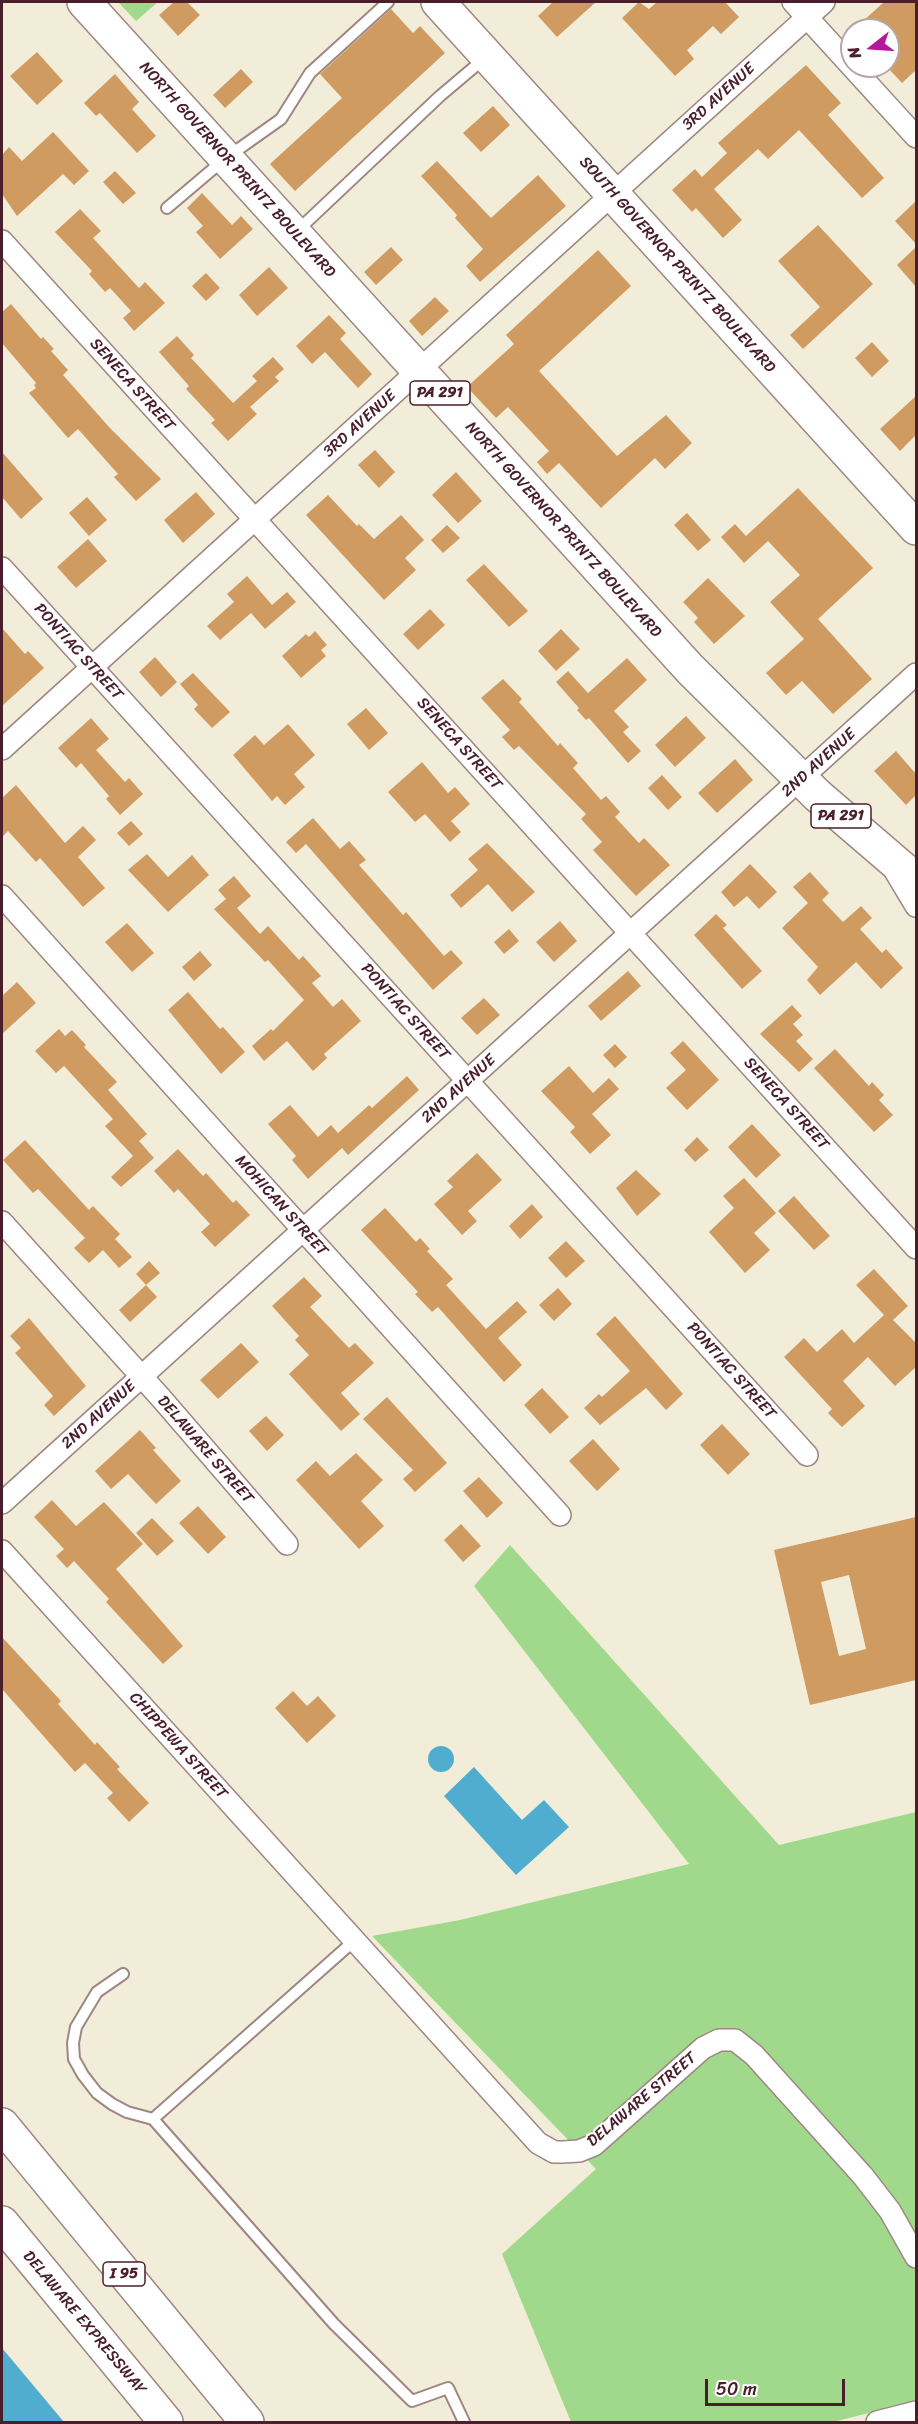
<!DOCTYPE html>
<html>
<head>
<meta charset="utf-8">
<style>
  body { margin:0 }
  #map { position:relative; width:918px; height:2424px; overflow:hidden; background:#f2edd9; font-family:Sriracha,sans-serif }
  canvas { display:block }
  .frame { position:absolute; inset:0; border:3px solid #4a1f2b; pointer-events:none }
  .north { position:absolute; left:840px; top:18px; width:60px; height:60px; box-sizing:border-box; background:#fff; border:2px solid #b7a5aa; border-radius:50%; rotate:253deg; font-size:16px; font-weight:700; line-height:24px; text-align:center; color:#4a1f2b }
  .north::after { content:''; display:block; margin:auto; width:21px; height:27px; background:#b5179e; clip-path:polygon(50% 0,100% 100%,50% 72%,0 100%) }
  .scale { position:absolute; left:705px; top:2379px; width:140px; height:27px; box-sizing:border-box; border:3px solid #4a1f2b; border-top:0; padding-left:8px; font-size:18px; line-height:21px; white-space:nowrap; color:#4a1f2b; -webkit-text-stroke:4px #fff; paint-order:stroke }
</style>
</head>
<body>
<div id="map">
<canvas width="918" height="2424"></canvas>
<div class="frame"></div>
<div class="north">N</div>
<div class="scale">50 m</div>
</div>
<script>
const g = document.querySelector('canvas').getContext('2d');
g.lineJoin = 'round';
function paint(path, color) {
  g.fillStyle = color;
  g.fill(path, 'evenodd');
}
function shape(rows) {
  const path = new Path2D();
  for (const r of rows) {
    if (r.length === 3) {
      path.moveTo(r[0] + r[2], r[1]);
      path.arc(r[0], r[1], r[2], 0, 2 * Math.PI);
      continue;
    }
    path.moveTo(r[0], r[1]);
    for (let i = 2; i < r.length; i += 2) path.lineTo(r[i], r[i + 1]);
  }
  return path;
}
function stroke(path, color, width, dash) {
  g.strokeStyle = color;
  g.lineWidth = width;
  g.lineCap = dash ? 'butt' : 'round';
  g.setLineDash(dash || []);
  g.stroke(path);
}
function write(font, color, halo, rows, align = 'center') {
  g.font = font + ' Sriracha,sans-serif';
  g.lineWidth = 4.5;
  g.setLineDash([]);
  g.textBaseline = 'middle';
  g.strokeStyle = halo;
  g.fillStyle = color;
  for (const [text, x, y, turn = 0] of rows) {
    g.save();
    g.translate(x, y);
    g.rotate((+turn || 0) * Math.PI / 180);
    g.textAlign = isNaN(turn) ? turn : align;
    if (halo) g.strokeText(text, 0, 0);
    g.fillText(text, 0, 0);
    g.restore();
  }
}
paint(shape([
  [118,2,158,2,136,21],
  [510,1545,779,1845,916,1812,916,2401,833,2422,571,2422,502,2254,596,2169,372,1936,460,1920,689,1864,474,1586]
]), '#a0d98c');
paint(shape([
  [441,1759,13],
  [474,1767,522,1820,544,1800,569,1827,516,1875,444,1796],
  [2,2348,64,2422,2,2422]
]), '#51adcf');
paint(shape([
  [174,2,187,2,200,15,178,36,159,15],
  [553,2,596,2,557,37,538,16],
  [639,2,649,9,657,2,725,2,739,17,721,34,713,26,687,50,694,59,675,76,622,18],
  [884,2,916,2,916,70,902,83,888,68,888,30,869,30,862,22],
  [391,9,413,33,420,26,445,53,295,191,270,164,342,98,320,74],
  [37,52,63,81,37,105,10,76],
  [806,65,841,103,828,115,884,178,862,198,799,130,768,159,758,149,714,189,742,220,723,238,696,208,692,212,672,190,695,169,702,177,727,153,718,143],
  [241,69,253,82,225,108,213,95],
  [115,74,139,102,132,109,156,136,137,153,100,113,96,116,84,103],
  [493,106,510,125,481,152,463,133],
  [53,132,89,171,74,185,63,174,17,216,2,194,2,155,9,147,22,161],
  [437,161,491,218,538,175,566,206,480,282,466,266,483,249,455,218,457,215,421,176],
  [115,171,136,193,123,204,103,182],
  [202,193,232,225,241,216,253,229,220,259,196,232,203,226,187,208],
  [916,201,916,244,895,221],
  [80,209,101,231,93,238,139,288,145,282,165,303,134,331,123,318,131,311,110,288,105,292,89,274,92,271,55,232],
  [818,225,873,284,803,349,790,335,820,307,778,261],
  [391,247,403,260,376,285,364,272],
  [916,247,916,287,897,265],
  [598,250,631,286,539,371,617,456,666,415,692,443,665,469,655,458,601,508,559,463,547,474,537,462,549,451,508,407,496,418,467,387,514,344,506,335],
  [269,267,288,288,257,316,239,295],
  [206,273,220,288,206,301,192,286],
  [435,297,449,311,422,336,409,321],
  [11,304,41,339,43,337,54,349,51,351,68,370,63,375,109,427,161,479,136,501,114,477,118,474,78,429,68,438,29,393,36,388,34,385,36,383,2,343,2,312],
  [329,315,346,333,340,339,372,374,358,388,325,352,312,364,296,346],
  [177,336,194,355,191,358,233,403,257,381,252,376,273,357,284,369,275,377,279,381,250,407,257,414,228,441,211,423,215,420,186,389,189,386,159,352],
  [872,342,889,361,872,377,855,358],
  [916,396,916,435,900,451,880,429],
  [375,450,395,472,379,488,358,465],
  [2,452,43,499,21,519,2,497],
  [456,472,482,501,458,523,432,495],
  [798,488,873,568,818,619,872,679,833,714,802,681,786,695,766,673,804,639,770,602,800,575,768,541,744,563,721,537,735,524,746,536],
  [196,492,215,514,183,543,164,520],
  [328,495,357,526,359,524,374,539,401,515,424,540,405,558,416,570,384,600,306,515],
  [87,497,107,520,89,536,69,513],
  [687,513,711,540,698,551,674,525],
  [447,525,460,538,443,553,431,540],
  [88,539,107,561,76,588,57,567],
  [484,564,528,611,509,627,466,580],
  [247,576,272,605,287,592,296,602,265,629,251,613,220,640,207,626,234,602,227,594],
  [708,578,745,616,714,644,694,622,698,618,683,602],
  [430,609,445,625,418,650,403,634],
  [2,628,25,654,28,651,44,668,2,706],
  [561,629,580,649,556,671,538,651],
  [315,631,327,645,321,650,326,656,301,678,282,656,306,634,309,637],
  [155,657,177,682,161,697,139,672],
  [627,658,647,680,614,711,629,727,623,732,641,751,628,763,589,718,586,720,577,710,579,708,556,682,568,671,588,693],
  [193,673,230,712,212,728,194,709,198,705,180,684],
  [503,679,522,699,519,702,558,746,560,743,578,763,573,768,601,800,606,796,620,812,615,817,639,843,644,838,670,865,636,896,593,850,602,842,581,819,586,814,519,746,514,750,502,737,510,730,481,698],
  [366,708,388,733,369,750,347,724],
  [686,716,706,738,675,767,655,745],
  [91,718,109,739,96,750,125,782,129,778,143,794,120,815,106,799,109,796,81,763,76,768,58,748],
  [288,724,315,755,294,774,305,787,285,805,277,796,272,801,233,755,255,735,264,745],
  [896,751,916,774,916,795,906,805,874,771],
  [735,759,753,780,717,813,698,793],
  [422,762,448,793,455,787,470,804,451,821,461,832,450,842,425,814,415,822,388,792],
  [662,775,682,797,668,810,648,788],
  [16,785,65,843,83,826,96,840,78,857,105,888,83,907,40,858,36,862,8,831,2,837,2,798],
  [313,818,340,849,349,841,366,860,359,865,403,915,406,912,444,956,451,950,463,963,433,990,306,844,296,853,286,842],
  [131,821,143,834,129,846,117,833],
  [487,843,535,892,512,912,488,884,461,908,450,895,478,870,468,859],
  [147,854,168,877,192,855,209,875,168,912,128,870],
  [750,864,777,892,759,909,747,896,734,907,721,892],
  [810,872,829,893,822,900,843,922,861,906,872,918,860,929,882,953,886,949,903,968,881,989,856,962,820,995,807,980,818,967,782,928,808,903,793,887],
  [234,876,251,896,237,908,260,934,268,926,299,960,303,956,321,976,312,983,333,1007,342,999,361,1021,324,1054,327,1058,313,1071,287,1041,264,1061,252,1046,271,1029,273,1031,304,1000,268,960,265,962,214,909,226,899,218,890],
  [716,914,727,925,723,928,762,971,742,989,694,935],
  [560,921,577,941,554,962,536,942],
  [127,923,154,953,132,972,105,942],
  [509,929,519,941,504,954,494,942],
  [200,951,212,965,194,981,182,967],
  [628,971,641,986,601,1021,588,1006],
  [17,982,36,1003,2,1034,2,996],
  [188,992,220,1029,223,1027,245,1052,221,1074,168,1010],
  [484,998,500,1015,477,1035,461,1018],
  [792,1005,802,1016,793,1024,803,1035,796,1041,813,1059,799,1072,760,1034],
  [59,1029,65,1036,72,1030,86,1045,84,1047,117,1082,108,1090,147,1134,139,1141,154,1158,121,1187,111,1177,133,1156,105,1126,113,1119,64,1066,56,1073,35,1051],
  [683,1041,719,1080,687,1110,666,1088,686,1070,670,1053],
  [615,1044,627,1057,615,1068,603,1055],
  [835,1049,869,1086,872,1082,884,1095,879,1100,893,1115,874,1132,814,1068],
  [569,1066,593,1093,609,1078,619,1089,592,1114,611,1135,590,1154,570,1132,575,1127,541,1091],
  [407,1076,419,1090,348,1155,342,1148,308,1179,292,1160,296,1156,268,1124,290,1105,318,1137,331,1125,338,1133,369,1105,372,1108],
  [752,1124,781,1155,756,1178,728,1147],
  [697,1137,709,1150,695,1162,684,1150],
  [25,1140,89,1210,93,1206,120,1234,115,1239,132,1257,119,1268,103,1250,89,1263,74,1248,85,1238,38,1189,33,1193,3,1160],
  [178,1149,203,1176,206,1173,233,1203,236,1200,250,1215,215,1247,201,1232,210,1224,178,1189,174,1193,154,1171],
  [477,1153,502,1180,468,1211,477,1221,462,1235,434,1204,453,1187,447,1181],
  [636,1170,661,1194,637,1216,616,1188],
  [744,1178,776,1213,754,1233,770,1250,745,1273,709,1232,734,1208,723,1196],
  [794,1196,830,1236,814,1250,778,1211],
  [532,1204,543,1217,520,1239,509,1226],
  [385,1208,416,1242,420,1238,430,1249,427,1251,453,1279,446,1285,486,1329,517,1301,527,1312,498,1338,522,1365,504,1382,438,1307,432,1312,415,1294,418,1292,361,1230],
  [566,1241,585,1261,566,1278,548,1258],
  [149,1261,160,1273,146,1285,136,1274],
  [874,1269,908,1306,893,1320,916,1343,916,1367,895,1386,868,1357,843,1381,865,1406,842,1427,828,1413,832,1409,784,1357,804,1338,817,1352,842,1329,854,1343,884,1315,856,1285],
  [304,1277,322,1296,310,1307,349,1348,355,1343,374,1363,341,1393,360,1414,341,1431,289,1374,309,1355,295,1340,299,1336,272,1306],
  [146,1285,157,1297,130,1322,119,1310],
  [558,1288,572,1304,554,1321,539,1305],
  [615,1316,683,1394,666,1410,646,1388,600,1425,584,1408,599,1394,602,1397,630,1371,596,1334],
  [29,1318,86,1386,54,1416,44,1405,53,1396,15,1353,21,1348,10,1336],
  [241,1343,259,1362,218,1399,200,1380],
  [542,1388,569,1417,550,1434,524,1405],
  [387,1397,447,1463,415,1492,403,1479,413,1470,363,1419],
  [266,1416,284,1435,267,1451,249,1431],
  [722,1424,750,1454,728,1475,700,1445],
  [140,1430,156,1448,153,1450,181,1481,156,1504,128,1474,111,1489,95,1471],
  [593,1439,620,1469,597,1491,569,1461],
  [356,1453,383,1480,361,1501,384,1526,359,1549,296,1480,316,1461,330,1476],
  [479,1477,503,1503,487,1518,463,1491],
  [52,1500,76,1526,104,1502,143,1544,116,1569,183,1646,163,1664,106,1602,109,1599,74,1561,67,1568,56,1556,64,1549,34,1517],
  [198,1506,226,1537,208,1554,179,1523],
  [916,1517,916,1680,810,1705,774,1550],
  [849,1575,866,1649,839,1656,821,1582],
  [152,1518,174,1541,157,1556,136,1533],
  [461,1524,481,1546,463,1562,444,1540],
  [2,1637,61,1701,58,1704,95,1745,97,1742,120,1767,117,1769,149,1803,129,1822,107,1798,113,1793,85,1763,75,1772,2,1689],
  [293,1691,307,1706,318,1696,336,1716,307,1743,275,1708]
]), '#d09b61');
const lane = shape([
  [167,208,226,158,281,119,310,73,388,2],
  [296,232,440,96,485,58],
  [123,1974,97,1992,76,2027,73,2043,74,2059,83,2075,97,2093,112,2104,127,2112,153,2119,334,2324,412,2401,448,2388,464,2422],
  [153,2119,355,1940]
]);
const street = shape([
  [793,2,916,137],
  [2,241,916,1248],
  [2,568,807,1455],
  [2,749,824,2],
  [895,871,916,906],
  [2,896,560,1515],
  [2,1222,161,1398,287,1544],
  [2,1503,916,674],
  [2,1551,538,2143,554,2152,563,2152,579,2151,594,2145,703,2048,719,2040,735,2040,754,2055,863,2176,890,2211,916,2257],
  [877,2422,916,2412]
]);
const primary = shape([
  [84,2,690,669,817,795,916,880],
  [438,2,916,528]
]);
const highway = shape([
  [2,2125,247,2422],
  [2,2223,166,2422]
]);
stroke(lane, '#9e8682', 14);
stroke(street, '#9e8682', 24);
stroke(primary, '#9e8682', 36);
stroke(highway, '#9e8682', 36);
stroke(lane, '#fff', 10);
stroke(street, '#fff', 21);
stroke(primary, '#fff', 33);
stroke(highway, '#fff', 33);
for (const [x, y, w] of [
  [440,393,60],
  [841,816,60],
  [124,2274,42]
]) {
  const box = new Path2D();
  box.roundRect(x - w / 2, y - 12, w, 24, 4.5);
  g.fillStyle = '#fff';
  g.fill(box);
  stroke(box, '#4a1f2b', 1.5);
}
write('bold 15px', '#4a1f2b', null, [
  ["PA 291",440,393],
  ["PA 291",841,816],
  ["I 95",124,2274]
]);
write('16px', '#4a1f2b', '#fff', [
  ["3RD AVENUE",719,97,-42],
  ["NORTH GOVERNOR PRINTZ BOULEVARD",237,170,48],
  ["SOUTH GOVERNOR PRINTZ BOULEVARD",677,265,48],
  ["SENECA STREET",132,385,48],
  ["3RD AVENUE",360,424,-42],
  ["NORTH GOVERNOR PRINTZ BOULEVARD",563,530,48],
  ["PONTIAC STREET",78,652,48],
  ["SENECA STREET",459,744,48],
  ["2ND AVENUE",819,763,-42],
  ["PONTIAC STREET",405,1012,48],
  ["2ND AVENUE",459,1089,-42],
  ["SENECA STREET",786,1104,48],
  ["MOHICAN STREET",281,1206,48],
  ["PONTIAC STREET",731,1371,48],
  ["2ND AVENUE",99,1415,-42],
  ["DELAWARE STREET",205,1450,49],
  ["CHIPPEWA STREET",178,1746,48],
  ["DELAWARE STREET",642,2100,-40],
  ["DELAWARE EXPRESSWAY",84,2323,50]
]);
</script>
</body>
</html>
